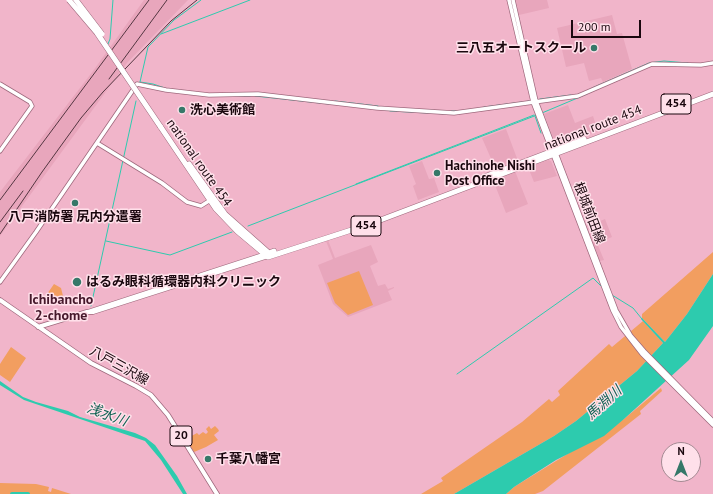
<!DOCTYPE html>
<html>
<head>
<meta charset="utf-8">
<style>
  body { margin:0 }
  #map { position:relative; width:713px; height:494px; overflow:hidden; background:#f1b5ca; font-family:"PT Sans",sans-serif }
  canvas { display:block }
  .north { position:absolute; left:661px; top:442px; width:40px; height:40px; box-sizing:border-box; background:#ffe0ea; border:1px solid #a38992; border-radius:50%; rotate:0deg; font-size:11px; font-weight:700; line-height:16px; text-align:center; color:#1a070e }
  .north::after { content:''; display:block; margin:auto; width:14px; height:18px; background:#367869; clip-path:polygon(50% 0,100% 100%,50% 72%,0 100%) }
  .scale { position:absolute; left:571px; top:20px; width:70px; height:18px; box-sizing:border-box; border:2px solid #1a070e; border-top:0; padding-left:5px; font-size:12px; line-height:14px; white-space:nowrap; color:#1a070e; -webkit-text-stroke:3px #ffe0ea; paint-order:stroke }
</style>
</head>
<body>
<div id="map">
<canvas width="713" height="494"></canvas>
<div class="north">N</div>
<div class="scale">200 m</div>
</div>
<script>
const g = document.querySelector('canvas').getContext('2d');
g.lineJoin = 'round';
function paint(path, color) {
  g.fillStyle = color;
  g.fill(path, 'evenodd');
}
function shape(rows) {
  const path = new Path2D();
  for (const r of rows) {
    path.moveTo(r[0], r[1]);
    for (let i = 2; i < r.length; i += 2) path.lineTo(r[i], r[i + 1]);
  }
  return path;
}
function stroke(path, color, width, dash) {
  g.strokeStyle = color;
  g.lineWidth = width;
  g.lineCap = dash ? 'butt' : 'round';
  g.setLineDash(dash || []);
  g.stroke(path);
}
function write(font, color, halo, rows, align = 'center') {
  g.font = font + ' "PT Sans","Noto Sans JP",sans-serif';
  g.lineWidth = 3;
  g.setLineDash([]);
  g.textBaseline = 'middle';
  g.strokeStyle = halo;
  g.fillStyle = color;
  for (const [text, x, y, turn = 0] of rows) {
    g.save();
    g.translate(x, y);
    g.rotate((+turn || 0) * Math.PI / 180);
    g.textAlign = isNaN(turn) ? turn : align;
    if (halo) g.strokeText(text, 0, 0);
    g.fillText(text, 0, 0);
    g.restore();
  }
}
paint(shape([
  [144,0,188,0,127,63,0,236,0,192,93,71],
  [516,0,547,0,549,8,519,15],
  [612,15,617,34,622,33,632,69,603,82,601,78,589,81,584,63,566,67,557,28],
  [568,105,575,123,593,116,598,131,559,145,555,143,544,114],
  [506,129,518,161,496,170,482,138],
  [548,160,551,161,557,176,534,182,528,167],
  [422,161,429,179,434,178,439,192,418,200,413,186,416,184,409,166],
  [515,171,528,204,506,213,493,180],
  [605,219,612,237,597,243,604,260,600,261,589,233,596,231,593,224],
  [328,240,335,258,371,245,378,262,370,266,378,286,385,284,388,289,394,287,394,288,388,291,392,300,348,317,333,304,318,265,333,259,326,241]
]), '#e8a6bc');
paint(shape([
  [713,252,713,274,687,314,665,342,642,318,642,314],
  [359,271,373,305,348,315,335,303,327,283],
  [54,284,61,288,63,296,49,301,45,297],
  [643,321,663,343,637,371,576,421,554,436,454,494,421,494,443,481,441,478,522,422,549,399,552,402,560,395,558,391,609,344,612,347],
  [11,347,26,358,10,382,0,375,0,364],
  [661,388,662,391,640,411,641,414,543,491,535,494,506,494,514,487,624,419],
  [209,426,211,429,215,426,218,429,219,431,214,435,218,440,206,447,194,452,186,439,197,433,199,435,203,432,206,434,208,432,206,429],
  [0,483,36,484,49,487,48,491,51,492,52,488,71,494,0,494]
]), '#f29e60');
paint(shape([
  [713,274,713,326,689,360,624,419,604,436,556,460,514,487,506,494,454,494,554,436,576,421,637,371,663,343,641,319,642,318,665,342,687,314],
  [0,381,23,397,36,402,68,411,80,417,135,433,146,438,155,445,177,476,187,494,183,494,161,460,145,441,24,400,0,385]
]), '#2dcbae');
stroke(shape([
  [161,34,250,0],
  [108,44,110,39,113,0],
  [140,82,153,84,165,88],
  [140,82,148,47,174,20,201,0],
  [592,88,649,63,664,61,688,63],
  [223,96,250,96],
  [255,96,329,104],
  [540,99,571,95],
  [335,101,378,106],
  [484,107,530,101],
  [390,111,447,114],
  [451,111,459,111],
  [542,113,587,94],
  [535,116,541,133],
  [356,184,534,115],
  [248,226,537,115],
  [106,241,170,255,232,232],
  [612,295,633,308,642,319],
  [91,306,136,101],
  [457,374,593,278,602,287]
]), '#2dcbae', 1);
stroke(shape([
  [12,494,28,494]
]), '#2dcbae', 4);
const secondary = shape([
  [509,0,533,102,613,311,621,327,642,354,713,425],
  [513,0,536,101,616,310,631,336,644,351,713,421],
  [0,84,30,102,32,106,0,151],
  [97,143,162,183,187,202,201,206,212,199],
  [0,282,36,232,137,84,166,90,209,95,258,94,377,108,454,113,578,96,652,64,701,65,713,63]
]);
const primary = shape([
  [0,300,91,363,136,386,151,395,168,415,217,494],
  [88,312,266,254],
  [38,327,87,312,93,312,268,256]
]);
const highway = shape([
  [160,126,216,209,237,231,268,257,370,224,713,94],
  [189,164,225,214,269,253,274,251],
  [476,180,584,139]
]);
stroke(secondary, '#9f697d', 5);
stroke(primary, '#9f697d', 5.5);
stroke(highway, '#9f697d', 6);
stroke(secondary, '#fff', 3.5);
stroke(primary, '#fff', 4);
stroke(highway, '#fff', 5);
stroke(shape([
  [109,79,167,0],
  [0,200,149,0],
  [0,222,23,191],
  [0,234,42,172,81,118,103,92,171,21,197,0]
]), '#543641', 1);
const highwayBridge = shape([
  [69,0,97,33,160,126],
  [76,0,102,34]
]);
stroke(highwayBridge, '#9f697d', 6, []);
stroke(highwayBridge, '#fff', 5);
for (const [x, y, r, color] of [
  [594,48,4,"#367869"],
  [182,110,4,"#367869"],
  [437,173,4,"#367869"],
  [75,203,4,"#367869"],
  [77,282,5,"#367869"],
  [208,459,4,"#367869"]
]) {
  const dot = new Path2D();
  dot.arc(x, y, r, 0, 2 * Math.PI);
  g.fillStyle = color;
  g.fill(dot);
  stroke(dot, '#ffe0ea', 1.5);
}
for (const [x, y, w] of [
  [676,104,30],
  [366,226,30],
  [181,436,22]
]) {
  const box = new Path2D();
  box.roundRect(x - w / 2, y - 10, w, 20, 3);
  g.fillStyle = '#ffe0ea';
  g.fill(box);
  stroke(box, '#1a070e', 1);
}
write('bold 12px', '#1a070e', null, [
  ["454",676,104],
  ["454",366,226],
  ["20",181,436]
]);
write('bold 13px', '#1a070e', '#ffe0ea', [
  ["三八五オートスクール",586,48,"right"],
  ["洗心美術館",190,110],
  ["Hachinohe Nishi",445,166],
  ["Post Office",445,181],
  ["八戸消防署 尻内分遣署",75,217,"center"],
  ["はるみ眼科循環器内科クリニック",86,282],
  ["千葉八幡宮",216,459]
], 'left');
write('13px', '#1a070e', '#ffe0ea', [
  ["national route 454",593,128,-21],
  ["national route 454",199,163,55],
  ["根城前田線",589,213,69],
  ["八戸三沢線",119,366,29]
]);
write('bold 14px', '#45182b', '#ffe0ea', [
  ["Ichibancho",61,300],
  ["2-chome",61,316]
]);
write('italic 14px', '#0d6151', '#ffe0ea', [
  ["馬淵川",604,403,-42],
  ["浅水川",107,415,20]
]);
</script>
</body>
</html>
